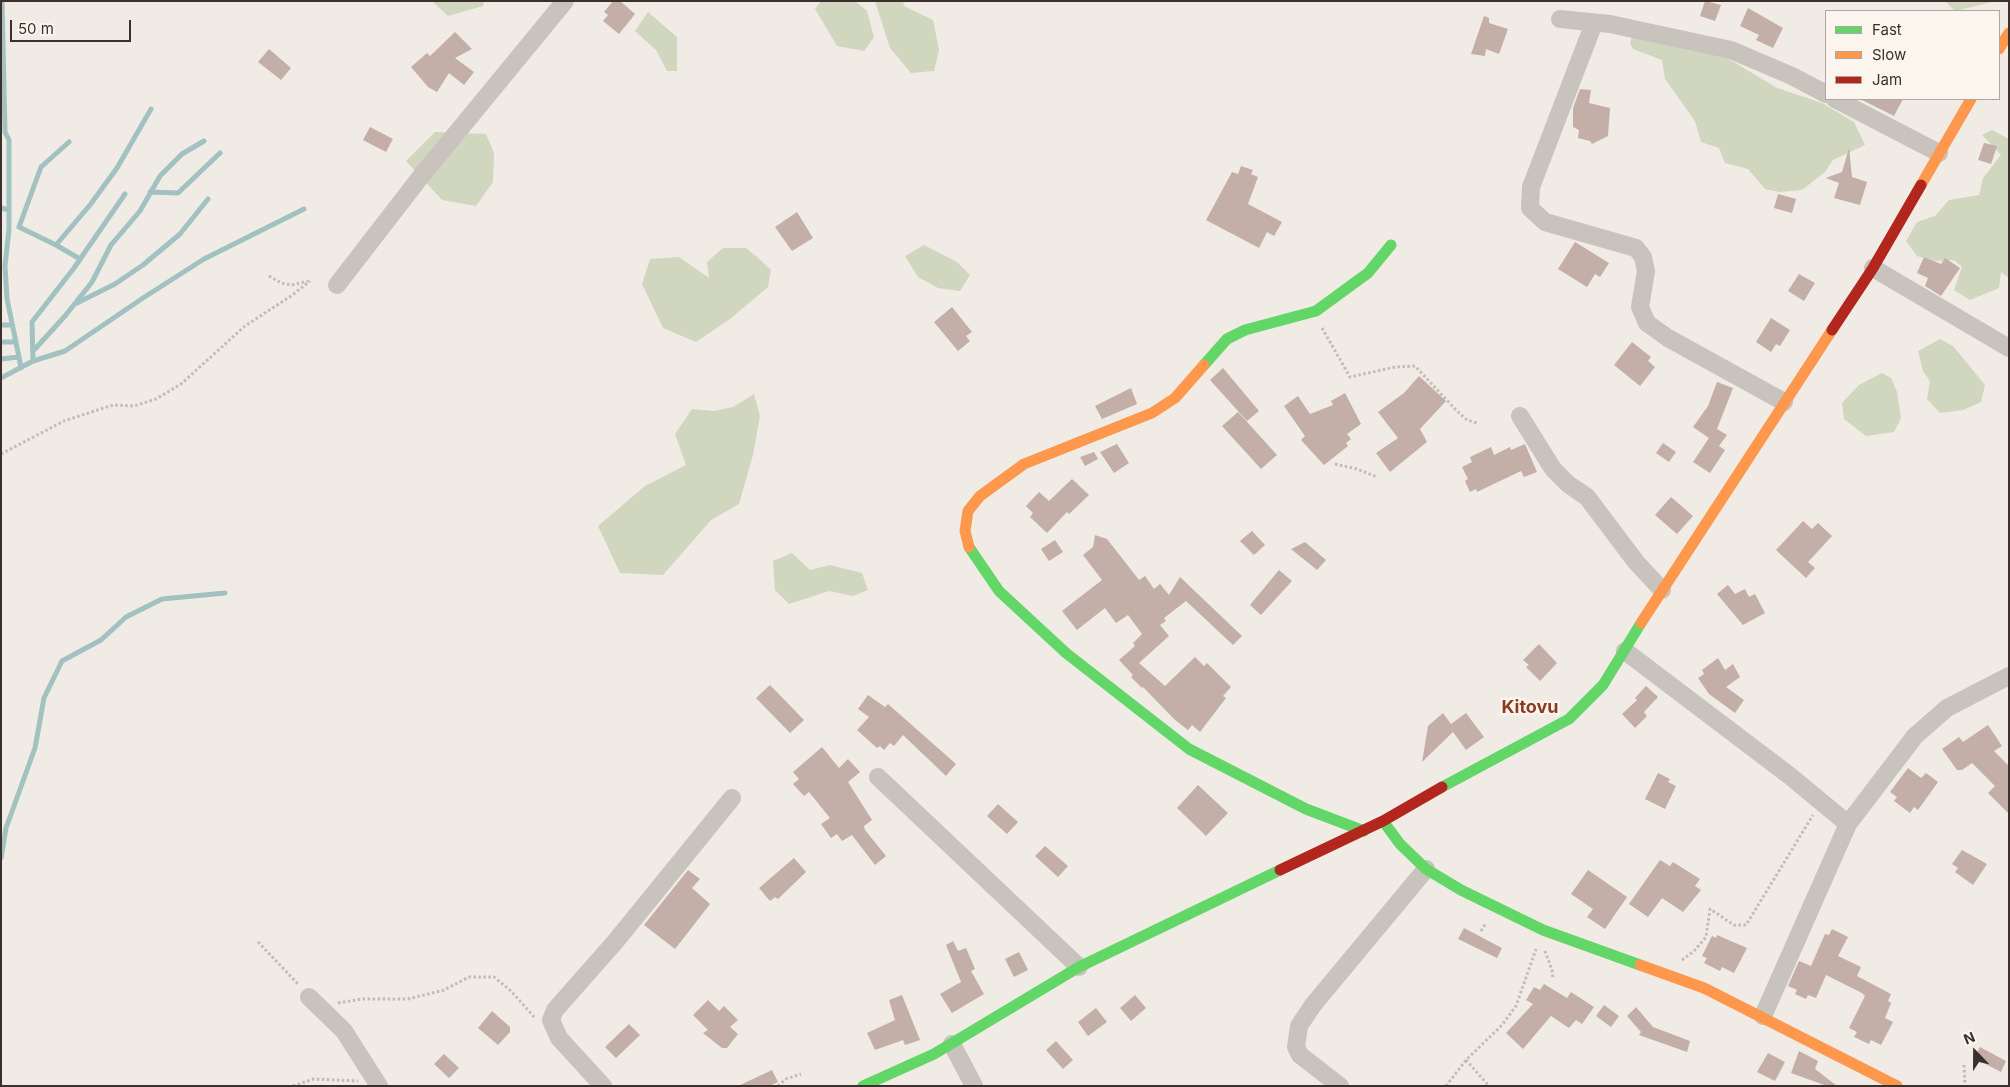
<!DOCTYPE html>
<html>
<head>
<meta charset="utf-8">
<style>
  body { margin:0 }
  #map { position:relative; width:2010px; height:1087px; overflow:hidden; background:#f0ebe5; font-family:Inter,sans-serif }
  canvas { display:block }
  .frame { position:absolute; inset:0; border:2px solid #3b302b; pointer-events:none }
  .legend { position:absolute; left:1825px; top:10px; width:175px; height:90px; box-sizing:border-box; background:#fbf5ee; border:1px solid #aea6a0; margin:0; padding:6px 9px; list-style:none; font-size:15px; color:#3b302b }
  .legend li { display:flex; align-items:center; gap:10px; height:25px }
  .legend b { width:25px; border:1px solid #aea6a0 }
  .north { position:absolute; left:1950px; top:1027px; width:50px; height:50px; -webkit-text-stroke:4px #fbf5ee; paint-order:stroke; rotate:338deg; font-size:14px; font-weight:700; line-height:20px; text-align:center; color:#3b302b }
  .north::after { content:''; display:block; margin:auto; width:18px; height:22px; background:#3b302b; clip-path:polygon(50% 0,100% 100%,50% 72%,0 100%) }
  .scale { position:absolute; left:10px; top:20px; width:121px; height:22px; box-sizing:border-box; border:2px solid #3b302b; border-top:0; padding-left:6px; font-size:15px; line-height:18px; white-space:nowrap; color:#3b302b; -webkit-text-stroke:4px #fbf5ee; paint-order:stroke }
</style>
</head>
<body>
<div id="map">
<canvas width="2010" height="1087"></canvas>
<div class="frame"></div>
<ul class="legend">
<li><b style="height:6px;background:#63d668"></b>Fast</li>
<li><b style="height:6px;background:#ff974d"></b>Slow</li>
<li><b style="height:6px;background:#b3261e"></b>Jam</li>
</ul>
<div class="north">N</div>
<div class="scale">50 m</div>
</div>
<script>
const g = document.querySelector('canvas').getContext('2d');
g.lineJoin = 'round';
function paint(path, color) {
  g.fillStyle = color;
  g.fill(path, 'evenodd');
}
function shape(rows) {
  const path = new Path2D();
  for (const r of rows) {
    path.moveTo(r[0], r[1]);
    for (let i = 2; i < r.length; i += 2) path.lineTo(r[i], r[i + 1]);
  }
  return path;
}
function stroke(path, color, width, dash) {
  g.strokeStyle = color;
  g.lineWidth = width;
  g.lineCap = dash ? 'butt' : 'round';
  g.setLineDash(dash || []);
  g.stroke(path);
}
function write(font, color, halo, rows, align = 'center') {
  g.font = font + ' Inter,sans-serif';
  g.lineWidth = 5;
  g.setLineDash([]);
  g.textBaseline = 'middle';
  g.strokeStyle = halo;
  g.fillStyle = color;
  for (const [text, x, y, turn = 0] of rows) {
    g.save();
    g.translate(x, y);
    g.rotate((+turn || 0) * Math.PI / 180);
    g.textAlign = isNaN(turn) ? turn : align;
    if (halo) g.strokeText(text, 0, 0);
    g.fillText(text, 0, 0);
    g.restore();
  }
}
paint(shape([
  [432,1,484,1,483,6,448,16],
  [821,1,855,1,867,11,874,37,864,51,837,46,815,9],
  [875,1,903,1,904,6,933,20,939,50,934,71,911,73,890,48],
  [1945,1,1997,1,1955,11],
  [648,12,677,37,677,71,667,71,656,50,635,31],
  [1632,37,1724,56,1777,88,1822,103,1854,122,1865,145,1833,160,1825,172,1802,190,1779,192,1765,189,1748,169,1725,163,1719,148,1701,142,1695,121,1665,79,1662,60,1633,49,1630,43],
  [1992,130,2009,139,2009,278,2001,272,1999,288,1970,300,1954,290,1962,267,1954,260,1936,261,1917,256,1906,241,1917,222,1935,216,1949,200,1979,195,1983,178,2001,155,1982,135],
  [435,132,486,134,494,153,493,182,476,206,442,200,406,161],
  [924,245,957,262,970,275,960,291,938,288,918,277,905,256],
  [723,248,746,248,757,257,771,270,768,287,730,319,696,342,663,328,642,284,650,259,679,257,709,278,707,262],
  [1940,339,1953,346,1985,385,1981,402,1963,410,1940,413,1927,399,1930,381,1923,371,1918,351],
  [1882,373,1891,378,1897,392,1901,418,1894,432,1866,436,1844,419,1842,403,1859,385],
  [754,394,760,416,753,455,739,504,711,520,663,575,620,573,598,526,645,486,686,465,675,434,692,409,714,411,733,407],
  [792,553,810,570,830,565,862,573,868,590,853,596,829,591,789,604,775,590,773,561]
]), '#d1d6bf');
stroke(shape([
  [2,1,5,132,9,140,9,229,5,266,7,299,19,357],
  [150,192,178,193,220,153],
  [1,208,9,210],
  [56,245,19,227,41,167,69,142],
  [80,259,56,245,90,205,117,168,151,109],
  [77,303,115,284,143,265,180,234,208,199],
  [1,325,12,325],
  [1,342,16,342],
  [35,349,65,316,92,282,111,245,140,211,160,176,182,154,204,141],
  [1,359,19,357,21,368],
  [33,361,65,351,143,298,204,259,304,209],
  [1,378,33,361,32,322,74,268,125,194],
  [1,858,6,828,35,748,44,698,62,661,101,640,126,617,162,599,225,593]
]), '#a1c2c1', 5);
paint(shape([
  [613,1,620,1,635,14,619,34,603,21,608,15,604,12],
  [1705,1,1721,5,1715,21,1700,16],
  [1748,8,1783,28,1773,48,1756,40,1759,35,1740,26],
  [1484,16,1489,18,1489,23,1508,29,1499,54,1486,49,1485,56,1471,54],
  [455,32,472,49,455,58,474,72,464,85,449,73,437,92,428,87,411,67,427,53,430,56],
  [269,49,291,68,281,80,258,62],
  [1580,89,1591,90,1589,103,1610,108,1608,136,1592,144,1590,141,1578,138,1579,130,1573,127,1573,108],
  [1860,99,1903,99,1894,116],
  [370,127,393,139,386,152,363,140],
  [1984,143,1997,146,1991,164,1978,160],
  [1849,148,1852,177,1867,182,1860,205,1834,198,1839,183,1826,178,1842,172],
  [1241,166,1253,170,1251,174,1258,177,1248,204,1282,222,1274,236,1267,232,1259,248,1206,220,1232,172,1238,174],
  [1778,194,1796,199,1792,213,1774,208],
  [797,212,813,238,792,251,775,227],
  [1575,242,1609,263,1600,277,1595,274,1587,287,1558,269],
  [1924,257,1941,264,1945,258,1960,268,1941,296,1925,286,1928,278,1917,273],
  [1799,274,1815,283,1804,301,1788,291],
  [952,307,972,332,966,336,970,341,958,351,934,322],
  [1771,318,1790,330,1780,346,1776,344,1771,352,1756,342],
  [1632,342,1651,357,1648,361,1655,367,1640,386,1614,365],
  [1223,368,1259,411,1247,421,1210,380],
  [1419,376,1446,401,1420,429,1427,442,1390,472,1376,453,1398,438,1378,412,1404,393],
  [1717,382,1733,388,1717,429,1727,435,1719,446,1725,450,1710,473,1693,462,1709,438,1693,427,1708,406],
  [1131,388,1137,404,1102,419,1095,406],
  [1345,393,1361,424,1347,434,1351,439,1346,443,1348,446,1324,465,1301,440,1305,436,1284,406,1298,396,1310,414,1333,405,1331,401],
  [1238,412,1277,455,1261,469,1222,426],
  [1663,443,1676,452,1669,462,1656,453],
  [1117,444,1129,463,1114,473,1100,452],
  [1525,444,1537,472,1524,477,1521,471,1477,492,1476,489,1470,492,1465,481,1468,479,1462,467,1472,462,1470,457,1491,447,1494,455,1510,447,1511,450],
  [1094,452,1098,459,1085,466,1080,457],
  [1072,479,1089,495,1069,514,1067,512,1047,533,1030,517,1033,513,1026,506,1039,492,1049,501],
  [1671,497,1693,516,1677,534,1655,515],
  [1803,521,1812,529,1818,523,1832,536,1808,562,1815,568,1806,578,1776,550],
  [1252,531,1265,545,1254,555,1240,541],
  [1095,535,1107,539,1139,580,1145,576,1154,589,1160,584,1169,595,1180,577,1242,636,1233,645,1186,601,1164,618,1166,621,1160,625,1169,636,1139,663,1165,686,1195,657,1204,666,1207,663,1231,687,1223,696,1226,698,1200,732,1192,725,1188,730,1174,719,1143,687,1142,688,1131,677,1133,675,1119,660,1135,646,1133,643,1142,634,1128,615,1116,623,1105,608,1077,630,1062,611,1102,580,1083,555,1093,547],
  [1055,540,1063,552,1049,561,1041,549],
  [1305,542,1326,560,1317,570,1291,549],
  [1279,570,1292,581,1261,615,1250,605],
  [1728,585,1735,594,1745,589,1749,597,1755,594,1765,613,1743,625,1717,594],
  [1539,644,1557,663,1540,681,1526,667,1529,665,1523,660],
  [1718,658,1725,670,1733,664,1740,677,1726,687,1744,700,1735,713,1709,694,1698,678,1704,674,1702,670],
  [770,685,804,720,790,733,756,698],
  [1646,686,1658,697,1644,712,1647,716,1635,728,1622,714,1637,700,1635,698],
  [868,695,885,707,888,704,956,764,946,776,903,735,894,746,890,743,884,750,880,746,877,748,857,730,869,717,858,709],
  [1443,713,1451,724,1466,713,1484,737,1466,750,1453,732,1422,762,1428,726],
  [1988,725,2002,746,1994,751,2009,766,2009,814,1988,793,1995,786,1972,763,1962,770,1957,770,1942,749,1959,737,1963,742],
  [822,747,839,768,848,759,860,772,848,782,872,820,864,826,865,830,886,856,875,865,852,835,842,841,837,834,831,838,821,824,830,818,809,792,804,796,793,784,799,779,793,772],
  [1908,768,1921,778,1926,773,1938,782,1918,810,1914,807,1910,813,1894,801,1897,797,1890,792],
  [1658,773,1670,779,1668,782,1676,786,1665,809,1645,799],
  [1198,785,1228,813,1206,836,1177,808],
  [998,804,1018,822,1007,834,987,816],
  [1045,846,1068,866,1058,877,1035,856],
  [1962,850,1987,864,1973,885,1955,872,1958,868,1952,864],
  [794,858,806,872,778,899,775,897,770,901,759,888],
  [1660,860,1670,866,1673,862,1700,879,1695,886,1701,890,1683,912,1662,898,1648,917,1629,904],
  [688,870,700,879,692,888,710,904,675,949,644,925],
  [1588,870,1627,897,1605,929,1587,917,1593,909,1571,894],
  [1464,928,1502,948,1497,958,1458,939],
  [1832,929,1848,937,1838,956,1861,967,1857,976,1891,994,1888,1001,1891,1003,1885,1018,1893,1022,1881,1045,1871,1040,1869,1044,1854,1037,1857,1032,1849,1028,1865,996,1862,993,1826,975,1816,998,1808,995,1806,999,1795,994,1797,990,1788,986,1799,961,1811,966,1825,934,1829,935],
  [1717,935,1747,948,1734,973,1722,967,1720,971,1704,963,1707,958,1702,956,1712,936,1716,938],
  [953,941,958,951,966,948,975,969,971,971,984,994,952,1013,940,994,961,982,946,945],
  [1019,952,1028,970,1014,977,1005,959],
  [1544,984,1567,998,1571,992,1594,1007,1582,1024,1576,1020,1569,1028,1551,1016,1523,1049,1506,1033,1533,1004,1526,1000,1534,987,1540,990],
  [902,995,920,1040,905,1045,903,1040,875,1050,867,1033,895,1020,889,1000],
  [1135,995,1146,1008,1131,1021,1120,1008],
  [708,1000,719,1011,724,1006,738,1020,730,1027,738,1034,727,1048,722,1048,703,1033,708,1030,693,1015],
  [1604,1005,1619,1016,1611,1027,1596,1016],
  [1636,1007,1653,1027,1690,1041,1687,1052,1639,1035,1641,1032,1627,1016],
  [1096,1008,1107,1022,1088,1036,1078,1022],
  [492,1011,510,1027,510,1032,498,1045,478,1028],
  [629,1024,640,1035,616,1058,605,1047],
  [1056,1041,1073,1060,1063,1069,1046,1050],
  [1980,1047,2006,1061,2001,1072,1974,1058],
  [1799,1051,1818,1061,1815,1069,1837,1086,1827,1086,1791,1073],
  [1768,1053,1785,1062,1775,1081,1757,1072],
  [444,1054,459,1068,449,1078,434,1064],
  [772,1070,778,1082,770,1086,738,1086]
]), '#c3afa7');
stroke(shape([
  [269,276,281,283,292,285,308,281],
  [1322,328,1350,377,1395,367,1415,366,1455,409,1467,420,1477,423],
  [1,454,64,421,113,405,134,406,156,399,181,384,245,326,291,296,310,281],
  [1335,464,1357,469,1377,477],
  [1481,931,1486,923],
  [258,942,299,985],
  [1545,951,1552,970,1553,979],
  [1682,960,1694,951,1706,937,1710,909,1734,925,1746,925,1813,815],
  [338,1003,362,999,408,999,444,990,469,977,494,977,511,991,535,1018],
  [1466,1060,1489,1086],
  [1964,1065,1965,1086],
  [293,1086,314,1079,358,1081],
  [778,1086,786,1079,801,1074],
  [1446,1086,1466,1060,1502,1025,1516,1006,1536,949]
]), '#c2bbb6', 3, [2.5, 2.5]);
stroke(shape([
  [1560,19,1610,24,1731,50,1792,76,1826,94],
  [1594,23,1531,187,1530,208,1545,222,1636,248,1643,257,1646,271,1640,307,1647,323,1668,338,1784,402],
  [1835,99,1939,153],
  [1873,268,2009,348],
  [337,285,422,175,565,1],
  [1520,416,1553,469,1568,484,1587,497,1636,562,1662,590],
  [1625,651,1790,776,1848,824],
  [878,777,1079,967],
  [309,997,344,1031,379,1086],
  [1763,1016,1848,824,1915,736,1947,708,2009,676],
  [952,1044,974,1086],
  [603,1086,559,1038,551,1020,555,1010,615,942,732,798],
  [1340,1086,1300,1055,1296,1047,1299,1026,1313,1005,1426,869]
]), '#c9c3be', 18);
stroke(shape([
  [1204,365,1227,339,1245,330,1316,311,1368,273,1391,245],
  [969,547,999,591,1066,653,1189,749,1306,809,1364,831],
  [1442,787,1569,719,1603,685,1641,623],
  [1383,821,1400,844,1426,869,1461,890,1543,930,1640,965],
  [863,1086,934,1054,1079,967,1280,870]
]), '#63d668', 11);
stroke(shape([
  [1999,49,2009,33],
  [1921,185,1971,99],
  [969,547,965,531,968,511,980,496,1024,464,1152,413,1175,398,1204,365],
  [1641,623,1832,330],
  [1640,965,1704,988,1897,1086]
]), '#ff974d', 11);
stroke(shape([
  [1832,330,1873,268,1921,185],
  [1280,870,1383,821,1442,787]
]), '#b3261e', 11);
write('bold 18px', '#8c3b22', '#fbf5ee', [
  ["Kitovu",1530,708]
]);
</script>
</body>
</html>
